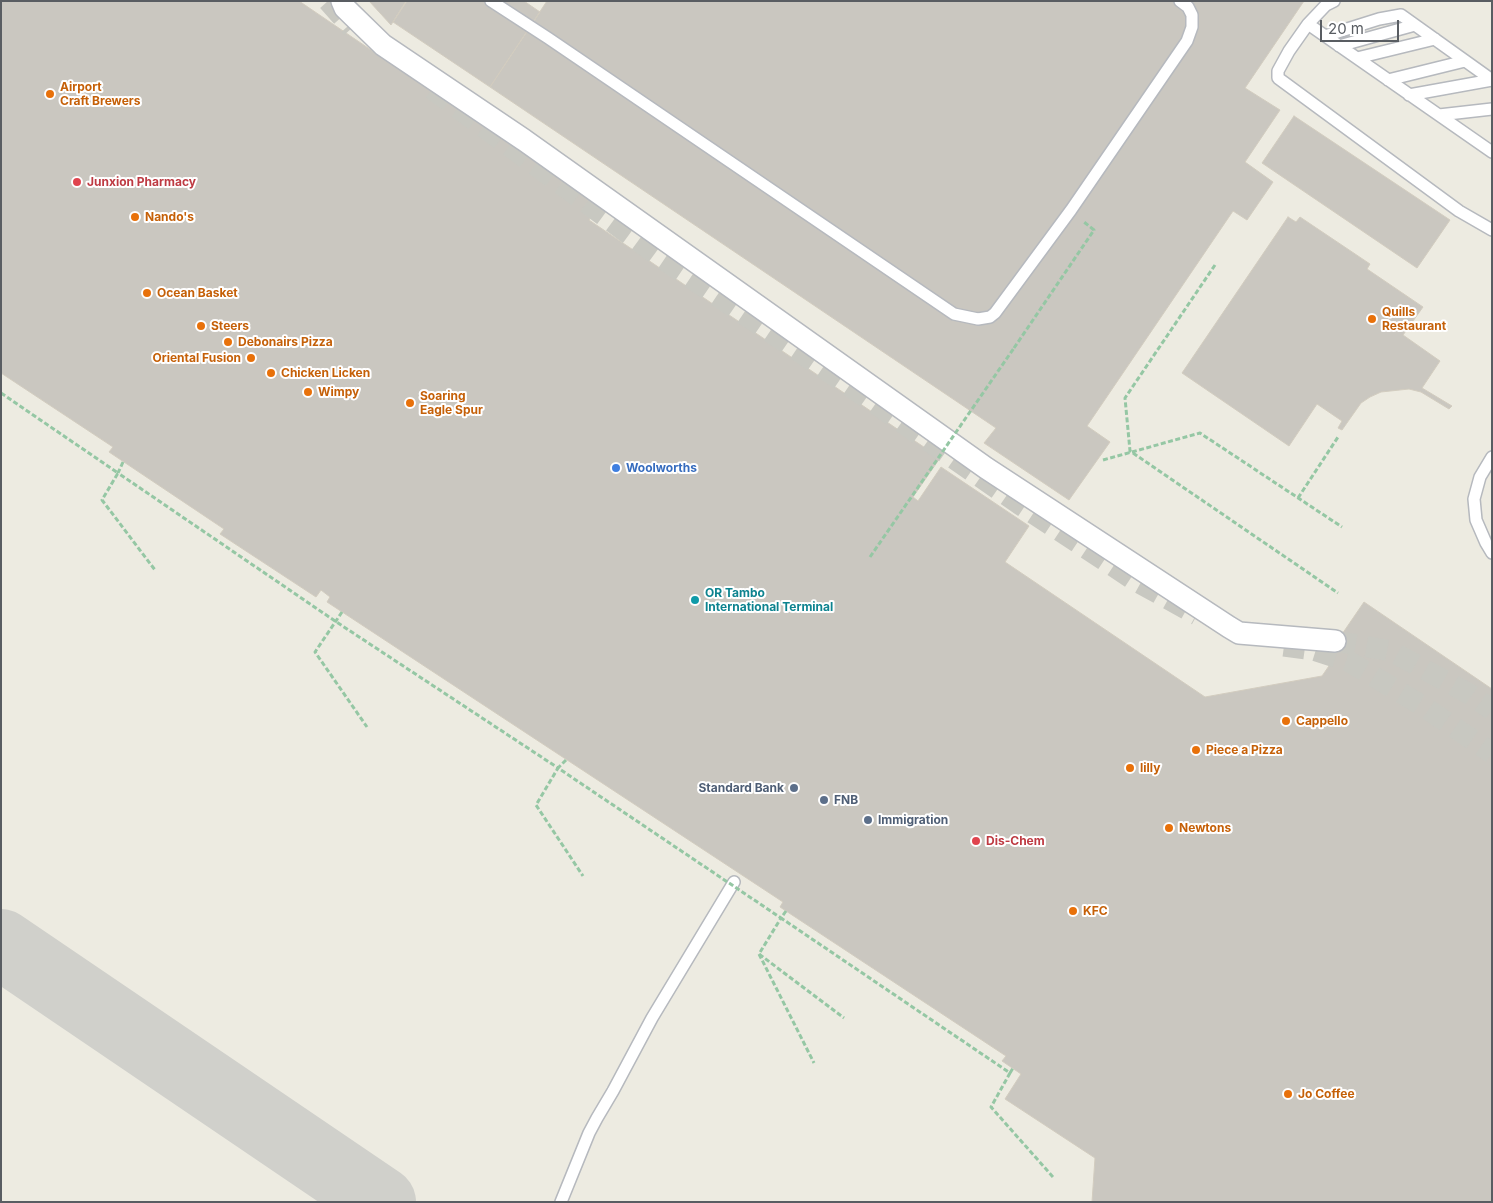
<!DOCTYPE html>
<html>
<head>
<meta charset="utf-8">
<style>
  body { margin:0 }
  #map { position:relative; width:1493px; height:1203px; overflow:hidden; background:#edebe1; font-family:Inter,sans-serif }
  canvas { display:block }
  .frame { position:absolute; inset:0; border:2px solid #595d62; pointer-events:none }
  .scale { position:absolute; left:1320px; top:20px; width:79px; height:22px; box-sizing:border-box; border:2px solid #595d62; border-top:0; padding-left:6px; font-size:15px; line-height:18px; white-space:nowrap; color:#595d62; -webkit-text-stroke:4px #fff; paint-order:stroke }
</style>
</head>
<body>
<div id="map">
<canvas width="1493" height="1203"></canvas>
<div class="frame"></div>
<div class="scale">20 m</div>
</div>
<script>
const g = document.querySelector('canvas').getContext('2d');
g.lineJoin = 'round';
function shape(rows) {
  const path = new Path2D();
  for (const r of rows) {
    path.moveTo(r[0], r[1]);
    for (let i = 2; i < r.length; i += 2) path.lineTo(r[i], r[i + 1]);
  }
  return path;
}
function stroke(path, color, width, dash) {
  g.strokeStyle = color;
  g.lineWidth = width;
  g.lineCap = dash ? 'butt' : 'round';
  g.setLineDash(dash || []);
  g.stroke(path);
}
function paint(path, color) {
  g.fillStyle = color;
  g.fill(path, 'evenodd');
}
function write(font, color, halo, rows, align = 'center') {
  g.font = font + ' Inter,sans-serif';
  g.lineWidth = 4;
  g.setLineDash([]);
  g.textBaseline = 'middle';
  g.strokeStyle = halo;
  g.fillStyle = color;
  for (const [text, x, y, turn = 0] of rows) {
    g.save();
    g.translate(x, y);
    g.rotate((+turn || 0) * Math.PI / 180);
    g.textAlign = isNaN(turn) ? turn : align;
    if (halo) g.strokeText(text, 0, 0);
    g.fillText(text, 0, 0);
    g.restore();
  }
}
stroke(shape([
  [1,944,381,1202]
]), '#d0d0cb', 70);
const building = shape([
  [1,1,299,1,599,205,589,220,940,458,913,497,918,501,941,467,1029,526,1005,562,1205,697,1322,676,1331,663,1325,659,1364,602,1492,689,1492,1202,1092,1202,1095,1158,1005,1099,1021,1074,1002,1061,1006,1056,786,911,780,907,783,902,327,602,330,597,321,590,316,597,220,534,224,529,109,452,113,447,1,373,1,1],
  [369,1,406,1,391,25,369,1],
  [407,1,524,1,540,12,490,87,393,22,407,1],
  [547,1,1304,1,1245,88,1280,110,1245,162,1273,182,1247,220,1233,211,1087,426,1110,442,1069,500,984,443,996,428,490,87,547,1],
  [1294,116,1450,220,1417,268,1262,163,1294,116],
  [1288,217,1296,222,1300,217,1370,264,1367,269,1423,307,1403,335,1440,361,1422,388,1452,406,1449,409,1421,392,1409,389,1381,392,1370,397,1361,403,1342,430,1338,428,1342,421,1317,404,1289,446,1182,373,1288,217]
]);
paint(building, '#cac7c0');
stroke(building, '#d2ccbf', 1);
stroke(shape([
  [328,1,352,28],
  [432,89,657,255,864,396,1019,504,1134,580,1197,615],
  [1335,641,1391,651,1471,695,1492,710],
  [1284,646,1313,650,1348,661,1423,706,1492,753]
]), '#c8c8c1', 21, [21, 11]);
const lane = shape([
  [491,1,548,38,954,314,978,319,990,317,995,313,1071,210,1187,41,1192,27,1192,15,1188,7,1180,1],
  [1334,1,1326,5,1308,24,1289,51,1278,71,1278,78,1459,211,1492,230],
  [1308,24,1492,152],
  [1325,36,1379,19,1401,15,1492,80],
  [1339,46,1415,25],
  [1357,58,1435,39],
  [1388,80,1465,61],
  [1409,95,1492,80],
  [1439,115,1492,109],
  [1492,457,1480,477,1474,499,1476,520,1486,543,1492,553],
  [561,1202,589,1133,597,1118,613,1091,652,1018,734,882]
]);
const street = shape([
  [342,1,345,8,383,45,524,140,986,468,1229,627,1239,633,1335,641]
]);
stroke(lane, '#b6b9be', 14);
stroke(street, '#b6b9be', 24);
stroke(shape([
  [1215,265,1125,398,1130,451,1338,593],
  [1014,348,1094,230,1084,222],
  [1,393,118,473,102,500,155,570],
  [1103,460,1200,433,1342,527],
  [123,462,118,473,335,621,558,768,536,805,583,876],
  [1298,498,1338,437],
  [342,612,315,652,367,727],
  [786,911,781,918,1010,1073,991,1107,1053,1177],
  [759,954,814,1063],
  [1010,1073,1013,1068]
]), '#95c7a4', 3, [5, 2.5]);
stroke(lane, '#fff', 11);
stroke(street, '#fff', 21);
stroke(shape([
  [870,557,1014,348],
  [566,760,558,768,781,918,759,954,844,1018]
]), '#95c7a4', 3, [5, 2.5]);
for (const [x, y, r, color] of [
  [50,94,5,"#e8710a"],
  [77,182,5,"#e0444e"],
  [135,217,5,"#e8710a"],
  [147,293,5,"#e8710a"],
  [1372,319,5,"#e8710a"],
  [201,326,5,"#e8710a"],
  [228,342,5,"#e8710a"],
  [251,358,5,"#e8710a"],
  [271,373,5,"#e8710a"],
  [308,392,5,"#e8710a"],
  [410,403,5,"#e8710a"],
  [616,468,5,"#3f7fe0"],
  [695,600,5,"#0f9aa8"],
  [1286,721,5,"#e8710a"],
  [1196,750,5,"#e8710a"],
  [1130,768,5,"#e8710a"],
  [794,788,5,"#5c6f8a"],
  [824,800,5,"#5c6f8a"],
  [868,820,5,"#5c6f8a"],
  [1169,828,5,"#e8710a"],
  [976,841,5,"#e0444e"],
  [1073,911,5,"#e8710a"],
  [1288,1094,5,"#e8710a"]
]) {
  const dot = new Path2D();
  dot.arc(x, y, r, 0, 2 * Math.PI);
  g.fillStyle = color;
  g.fill(dot);
  stroke(dot, '#fff', 2);
}
write('bold 12px', '#c56008', '#fff', [
  ["Airport",60,87],
  ["Craft Brewers",60,101],
  ["Nando's",145,217],
  ["Ocean Basket",157,293],
  ["Quills",1382,312],
  ["Restaurant",1382,326],
  ["Steers",211,326],
  ["Debonairs Pizza",238,342],
  ["Oriental Fusion",241,358,"right"],
  ["Chicken Licken",281,373],
  ["Wimpy",318,392],
  ["Soaring",420,396],
  ["Eagle Spur",420,410],
  ["Cappello",1296,721],
  ["Piece a Pizza",1206,750],
  ["lilly",1140,768],
  ["Newtons",1179,828],
  ["KFC",1083,911],
  ["Jo Coffee",1298,1094]
], 'left');
write('bold 12px', '#be3a42', '#fff', [
  ["Junxion Pharmacy",87,182],
  ["Dis-Chem",986,841]
], 'left');
write('bold 12px', '#366cbe', '#fff', [
  ["Woolworths",626,468]
], 'left');
write('bold 12px', '#0d838f', '#fff', [
  ["OR Tambo",705,593],
  ["International Terminal",705,607]
], 'left');
write('bold 12px', '#4e5e75', '#fff', [
  ["Standard Bank",784,788,"right"],
  ["FNB",834,800],
  ["Immigration",878,820]
], 'left');
</script>
</body>
</html>
